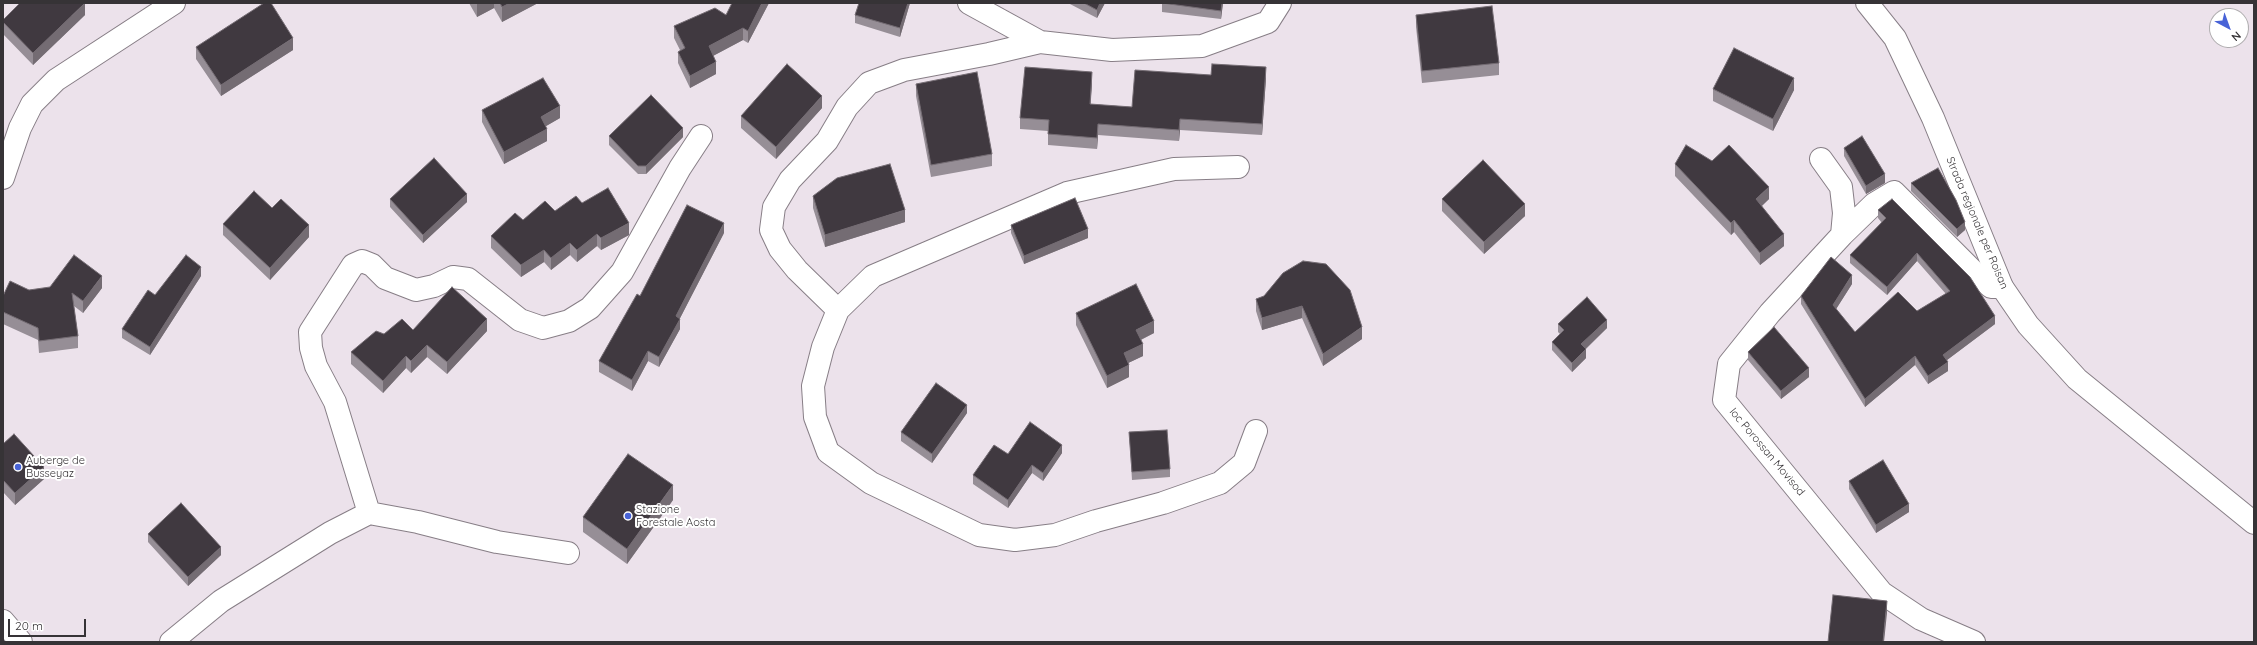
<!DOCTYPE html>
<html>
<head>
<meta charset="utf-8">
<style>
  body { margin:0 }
  #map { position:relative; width:2257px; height:645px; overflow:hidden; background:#ece2eb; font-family:Quicksand,sans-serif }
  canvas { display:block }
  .frame { position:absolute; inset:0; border:4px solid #363336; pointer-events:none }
  .north { position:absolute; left:2209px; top:8px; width:40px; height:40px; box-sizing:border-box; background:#fff; border:1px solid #afadaf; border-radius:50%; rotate:139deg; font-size:11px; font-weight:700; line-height:16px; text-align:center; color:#363336 }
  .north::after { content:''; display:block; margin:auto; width:14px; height:18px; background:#4863d7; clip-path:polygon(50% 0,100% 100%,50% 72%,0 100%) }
  .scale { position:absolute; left:8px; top:619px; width:78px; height:18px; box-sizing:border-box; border:2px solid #363336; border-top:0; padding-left:5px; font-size:12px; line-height:14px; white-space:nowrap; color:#363336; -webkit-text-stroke:3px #fff; paint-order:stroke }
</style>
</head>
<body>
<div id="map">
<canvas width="2257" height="645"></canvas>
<div class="frame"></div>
<div class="north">N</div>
<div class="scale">20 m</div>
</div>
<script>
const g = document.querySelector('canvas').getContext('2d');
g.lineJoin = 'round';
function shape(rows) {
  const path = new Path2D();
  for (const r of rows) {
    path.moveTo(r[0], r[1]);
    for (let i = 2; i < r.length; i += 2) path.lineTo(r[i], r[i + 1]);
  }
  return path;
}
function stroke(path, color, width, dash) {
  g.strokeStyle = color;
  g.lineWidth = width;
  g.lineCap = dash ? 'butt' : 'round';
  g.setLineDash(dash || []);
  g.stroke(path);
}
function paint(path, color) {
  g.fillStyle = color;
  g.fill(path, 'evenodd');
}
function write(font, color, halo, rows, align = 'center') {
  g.font = font + ' Quicksand,sans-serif';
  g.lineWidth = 4;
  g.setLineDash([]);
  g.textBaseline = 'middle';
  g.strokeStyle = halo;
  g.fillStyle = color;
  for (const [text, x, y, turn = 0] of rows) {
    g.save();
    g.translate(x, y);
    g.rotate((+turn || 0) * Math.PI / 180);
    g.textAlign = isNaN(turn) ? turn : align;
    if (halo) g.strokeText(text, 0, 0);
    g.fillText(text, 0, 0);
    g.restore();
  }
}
const minor = shape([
  [969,3,1040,42],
  [1821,159,1841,187,1844,213,1842,235,1770,313,1729,364,1724,400,1882,593,1921,619,1974,642],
  [3,178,20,128,32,104,56,80,174,3],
  [1842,235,1874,204,1894,192,1975,273,1991,287,2002,287],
  [838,310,873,276,1067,193,1174,169,1238,167],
  [1256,431,1244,463,1220,483,1163,503,1096,521,1055,535,1015,540,979,535,871,483,828,452,815,417,813,386,823,347,838,310,797,270,780,249,771,230,774,207,790,180,827,141,847,107,869,83,904,70,989,54,1040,42,1112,50,1202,46,1268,22,1280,3],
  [369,513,335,402,316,366,311,348,310,332,353,265,362,261,372,265,385,278,416,290,434,286,453,277,468,279,520,320,543,328,569,321,590,308,622,272,680,168,701,136],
  [3,621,21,642],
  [171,642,221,601,330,533,369,513,418,522,497,542,568,553]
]);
const major = shape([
  [1867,3,1895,38,1933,118,2002,287,2028,325,2077,379,2254,523]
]);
stroke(minor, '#877e86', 24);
stroke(major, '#877e86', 24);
stroke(minor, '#fff', 22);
stroke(major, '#fff', 22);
paint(shape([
  [469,3,538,3,502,22,494,8,477,17],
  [769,3,748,43,743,40,713,56,716,74,690,88,678,63,678,52,680,50,674,38,674,26,726,15],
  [910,3,900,37,855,23,855,15],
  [1068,3,1105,3,1097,18],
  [1162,3,1223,3,1221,19,1162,12],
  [85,15,33,65,3,34,3,20],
  [1416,15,1499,63,1499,75,1422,83,1416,27],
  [196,47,293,50,221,96,196,59],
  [1211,75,1266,78,1262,135,1180,130,1179,141,1098,135,1097,149,1048,145,1048,131,1020,129,1020,118,1092,83,1090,104,1132,107],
  [916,84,992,154,992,166,931,177,916,96],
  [1713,89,1794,90,1773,131,1713,101],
  [822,108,776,159,741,128,741,116],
  [482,110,560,118,546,126,547,141,504,164,482,122],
  [609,136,683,137,646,174,638,174,609,145],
  [1844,148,1885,183,1866,194,1844,156],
  [1675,164,1769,199,1762,206,1784,246,1760,265,1734,232,1731,235,1675,176],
  [1911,183,1965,230,1957,237,1911,191],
  [813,196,905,222,825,247,813,208],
  [390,199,467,202,423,243,390,207],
  [1442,199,1525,216,1484,254,1442,211],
  [582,203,629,235,601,250,597,246,577,262,570,255,551,270,544,262,521,277,491,248,491,236,523,220],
  [1878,210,1995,324,1947,360,1948,371,1928,384,1915,365,1865,407,1801,304,1801,296,1852,284,1836,309,1855,332,1917,311,1946,294,1917,261,1887,295,1850,263,1850,255,1882,223,1878,218],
  [223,224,309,237,270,280,223,235],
  [1011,225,1088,238,1024,264,1011,233],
  [724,233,680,318,680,329,659,367,648,361,632,391,599,372,599,361,640,296],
  [1283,273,1362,339,1323,366,1302,318,1262,330,1256,311,1256,299,1264,296],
  [201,276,150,355,122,338,122,329,155,295],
  [102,288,83,313,74,306,78,336,78,348,39,353,38,340,3,324,3,296,29,290],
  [1076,313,1154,333,1141,340,1143,356,1128,363,1129,377,1107,388,1076,325],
  [1558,324,1607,328,1586,349,1586,358,1572,372,1552,350,1552,342,1560,334,1558,332],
  [413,330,487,331,447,374,427,357,411,373,406,368,383,393,351,364,351,352,384,334],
  [1748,352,1809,377,1781,399,1748,360],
  [967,413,932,463,901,441,901,432],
  [1129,432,1170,469,1170,477,1132,480],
  [3,444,44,479,15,505,3,492],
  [1062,453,1043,481,1032,473,1008,508,973,484,973,475,1008,454],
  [1849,481,1909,512,1876,533,1849,489],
  [673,500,627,564,583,532,583,517],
  [148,534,221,555,188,586,148,542]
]), '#968e96');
paint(shape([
  [85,3,85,15,33,65,33,53],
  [477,3,494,3,494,8,477,17],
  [510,3,538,3,502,22,502,7],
  [762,3,769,3,748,43,748,31],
  [908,3,910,3,900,37,900,28],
  [1100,3,1105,3,1097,18,1097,10],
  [1222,3,1223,3,1221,19,1221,11],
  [743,28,743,40,709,58,709,46],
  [293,38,293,50,221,96,221,85],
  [716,62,716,74,690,88,690,76],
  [1266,67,1266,78,1262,135,1262,124],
  [1092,72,1092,83,1090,115,1090,104],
  [1794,78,1794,90,1773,131,1773,119],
  [822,96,822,108,776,159,776,147],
  [560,106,560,118,541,129,541,117],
  [1180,119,1180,130,1179,141,1179,130],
  [1098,124,1098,135,1097,149,1097,138],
  [683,128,683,137,646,174,646,166],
  [547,129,547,141,504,164,504,152],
  [1885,174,1885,183,1866,194,1866,186],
  [1769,187,1769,199,1756,211,1756,199],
  [467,194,467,202,423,243,423,235],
  [1525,204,1525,216,1484,254,1484,242],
  [905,210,905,222,825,247,825,235],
  [1734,220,1734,232,1731,235,1731,223],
  [1965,222,1965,230,1957,237,1957,229],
  [629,223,629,235,601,250,601,238],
  [724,223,724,233,676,326,680,319,680,329,659,367,659,357,676,316],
  [309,225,309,237,270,280,270,268],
  [1088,229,1088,238,1024,264,1024,256],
  [597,234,597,246,577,262,577,250],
  [1784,234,1784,246,1760,265,1760,253],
  [570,243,570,255,551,270,551,258],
  [544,250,544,262,521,277,521,265],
  [1917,253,1917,261,1887,295,1887,287],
  [201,267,201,276,150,355,150,347],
  [1852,275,1852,284,1833,314,1833,305],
  [102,276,102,288,83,313,83,301],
  [1302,306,1302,318,1262,330,1262,318],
  [1995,316,1995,324,1943,363,1943,355],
  [487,319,487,331,447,374,447,362],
  [1607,320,1607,328,1581,353,1581,344],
  [1154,321,1154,333,1136,342,1136,330],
  [1362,327,1362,339,1323,366,1323,354],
  [1143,344,1143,356,1124,365,1124,353],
  [427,345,427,357,411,373,411,361],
  [1586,349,1586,358,1572,372,1572,363],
  [648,351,648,361,632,391,632,380],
  [406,356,406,368,383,393,383,381],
  [1915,356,1915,365,1865,407,1865,399],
  [1948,362,1948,371,1928,384,1928,376],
  [1129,365,1129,377,1107,388,1107,376],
  [1809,368,1809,377,1781,399,1781,391],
  [967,405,967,413,932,463,932,454],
  [1062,445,1062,453,1043,481,1043,473],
  [1032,465,1032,473,1008,508,1008,500],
  [44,467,44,479,15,505,15,493],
  [673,485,673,500,627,564,627,549],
  [1909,504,1909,512,1876,533,1876,525],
  [221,547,221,555,188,586,188,577],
  [1887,601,1887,613,1884,642,1883,642]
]), '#746c73');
const building = shape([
  [20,3,85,3,33,53,3,22,3,20,20,3],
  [264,3,271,3,293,38,221,85,196,47,264,3],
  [500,3,510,3,502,7,500,3],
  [732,3,762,3,748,31,743,28,709,46,716,62,690,76,678,52,685,48,674,26,715,8,726,15,732,3],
  [859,3,908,3,900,28,855,15,859,3],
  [1084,3,1100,3,1097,10,1084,3],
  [1162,3,1222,3,1221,11,1162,3],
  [1492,6,1499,63,1422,71,1416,15,1492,6],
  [1734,48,1794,78,1773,119,1713,89,1734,48],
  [787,64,822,96,776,147,741,116,787,64],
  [1212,64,1266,67,1262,124,1180,119,1179,130,1098,124,1097,138,1048,134,1049,120,1020,118,1025,67,1092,72,1090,104,1132,107,1135,70,1211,75,1212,64],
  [977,72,992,154,931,165,916,84,977,72],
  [543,78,560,106,541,117,547,129,504,152,482,110,543,78],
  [651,95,683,128,646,166,638,166,609,136,651,95],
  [1862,136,1885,174,1866,186,1844,148,1862,136],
  [1686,145,1712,161,1729,145,1769,187,1756,199,1784,234,1760,253,1734,220,1731,223,1675,164,1686,145],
  [434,158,467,194,423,235,390,199,434,158],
  [1483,160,1525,204,1484,242,1442,199,1483,160],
  [890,164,905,210,825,235,813,196,837,178,890,164],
  [1938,168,1956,200,1965,222,1957,229,1911,183,1938,168],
  [608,188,629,223,601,238,597,234,577,250,570,243,551,258,544,250,521,265,491,236,515,213,523,220,545,201,555,211,576,196,582,203,608,188],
  [254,191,272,208,281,199,309,225,270,268,223,224,254,191],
  [1075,198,1088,229,1024,256,1011,225,1075,198],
  [1892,199,1970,277,1995,316,1943,355,1948,362,1928,376,1915,356,1865,399,1801,296,1831,257,1852,275,1833,305,1855,332,1898,292,1917,311,1950,291,1917,253,1887,287,1850,255,1886,218,1878,210,1892,199],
  [687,205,724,223,676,316,680,319,659,357,648,351,632,380,599,361,637,294,640,296,687,205],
  [74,255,102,276,83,301,72,293,78,336,39,341,38,328,3,312,3,296,10,281,29,290,50,287,74,255],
  [186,255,201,267,150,347,122,329,148,290,155,295,186,255],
  [1303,261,1326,264,1350,290,1362,327,1323,354,1302,306,1262,318,1256,299,1264,296,1283,273,1303,261],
  [1136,284,1154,321,1136,330,1143,344,1124,353,1129,365,1107,376,1076,313,1136,284],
  [452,287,487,319,447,362,427,345,411,361,406,356,383,381,351,352,376,331,384,334,402,319,413,330,452,287],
  [1587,297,1607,320,1581,344,1586,349,1572,363,1552,342,1564,330,1558,324,1587,297],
  [1774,327,1809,368,1781,391,1748,352,1774,327],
  [936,383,967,405,932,454,901,432,936,383],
  [1030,422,1062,445,1043,473,1032,465,1008,500,973,475,994,445,1008,454,1030,422],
  [1167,430,1170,469,1132,472,1129,432,1167,430],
  [14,434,44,467,15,493,3,480,3,444,14,434],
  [628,454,673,485,627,549,583,517,628,454],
  [1883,460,1909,504,1876,525,1849,481,1883,460],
  [181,503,221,547,188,577,148,534,181,503],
  [1833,595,1887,601,1883,642,1828,642,1833,595]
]);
paint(building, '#403940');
stroke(building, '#746c73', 1);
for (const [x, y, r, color] of [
  [18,467,4,"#4863d7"],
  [628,516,4,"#4863d7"]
]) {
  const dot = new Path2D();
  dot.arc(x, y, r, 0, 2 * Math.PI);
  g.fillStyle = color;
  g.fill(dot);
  stroke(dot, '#fff', 1.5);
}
write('11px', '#363336', '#fff', [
  ["Strada regionale per Roisan",1977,223,67],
  ["loc Porossan Movisod",1767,452,50]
]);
write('11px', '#363336', '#fff', [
  ["Auberge de",26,461],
  ["Busseyaz",26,474],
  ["Stazione",636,510],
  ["Forestale Aosta",636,523]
], 'left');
</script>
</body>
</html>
